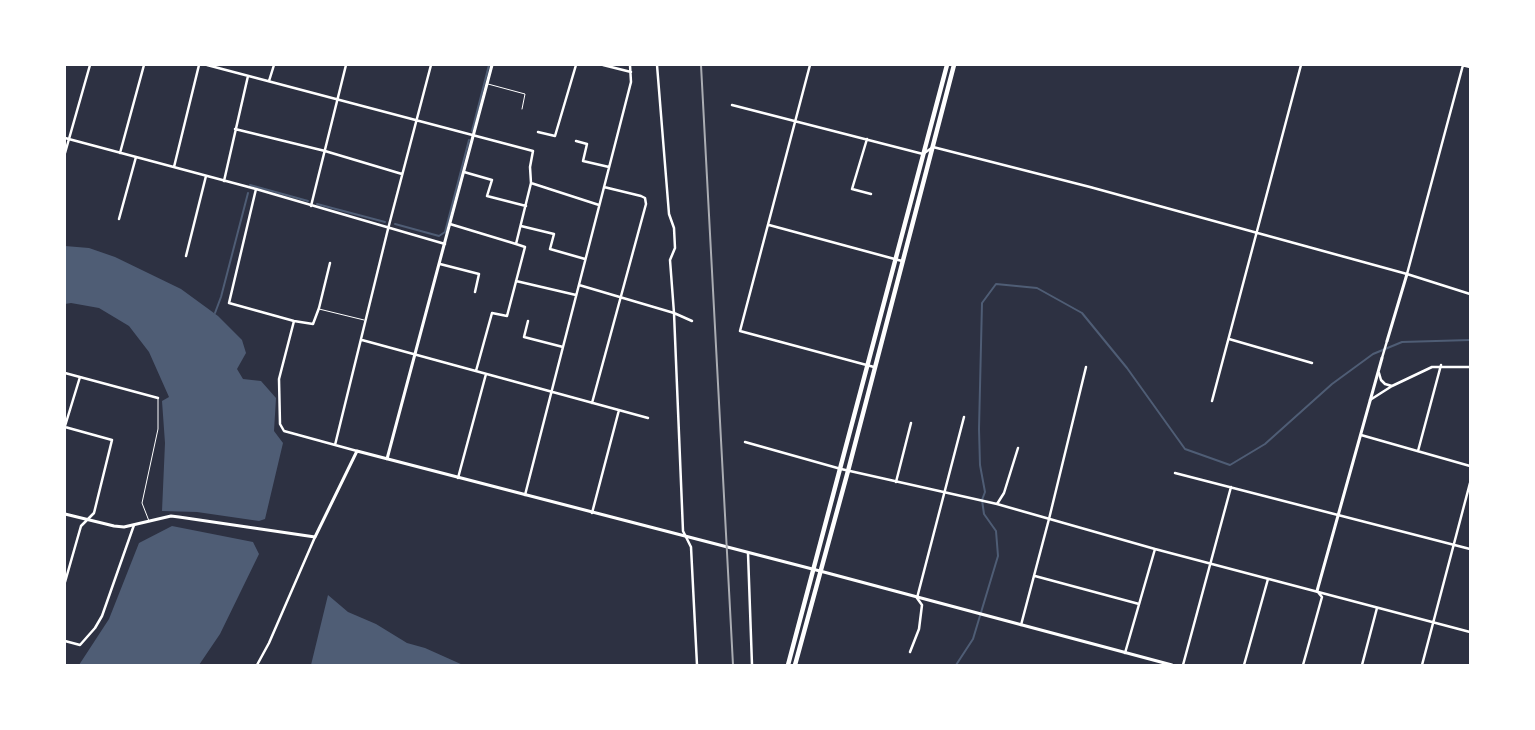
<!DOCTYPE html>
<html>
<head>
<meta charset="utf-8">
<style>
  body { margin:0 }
  #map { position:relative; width:1535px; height:730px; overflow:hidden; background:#2d3142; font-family:"Open Sans",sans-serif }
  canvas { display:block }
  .frame { position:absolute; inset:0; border:66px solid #fff; pointer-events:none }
</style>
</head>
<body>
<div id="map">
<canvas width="1535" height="730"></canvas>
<div class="frame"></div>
</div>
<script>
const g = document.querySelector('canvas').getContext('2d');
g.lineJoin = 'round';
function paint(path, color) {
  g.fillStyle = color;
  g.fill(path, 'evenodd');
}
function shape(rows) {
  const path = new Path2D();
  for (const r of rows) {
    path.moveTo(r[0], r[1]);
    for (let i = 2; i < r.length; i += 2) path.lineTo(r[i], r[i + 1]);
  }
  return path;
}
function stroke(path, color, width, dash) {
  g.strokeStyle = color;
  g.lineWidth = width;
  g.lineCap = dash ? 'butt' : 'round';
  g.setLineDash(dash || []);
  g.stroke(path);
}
paint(shape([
  [65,246,89,248,115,257,181,289,218,316,242,340,246,353,237,369,243,379,261,381,276,398,274,431,283,443,265,519,259,521,197,512,162,511,165,443,162,401,169,397,149,352,129,326,99,308,71,303,65,304],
  [172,526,253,542,259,554,220,634,199,665,79,665,109,619,139,543],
  [328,595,348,612,376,624,407,643,425,648,463,665,311,665]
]), '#4f5d75');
stroke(shape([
  [472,131,489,65],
  [250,185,308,201],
  [317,204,385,222],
  [395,224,439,236,445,232,469,140],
  [215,313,221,297,248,193],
  [956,665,973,639,998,556,996,531,984,514,982,500,985,492,980,465,979,429,982,303,996,284,1037,288,1082,313,1127,368,1185,449,1230,465,1265,444,1332,384,1373,354,1402,342,1470,340]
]), '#4f5d75', 2);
stroke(shape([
  [488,84,525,94,522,109],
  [319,309,364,320],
  [149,521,142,503,158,429,158,398]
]), '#fff', 1);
stroke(shape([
  [207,65,533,151,530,167,531,183,516,244,525,247,507,316,492,313,476,371],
  [603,65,631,72],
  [657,65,669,214,674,228,675,248,670,260,674,313,683,531,691,547,697,665],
  [810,65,740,331,874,367],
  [1462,65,1470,67],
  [269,81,274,65],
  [732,105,923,154,933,147,1090,187,1407,274,1470,294],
  [235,129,325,151,402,174],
  [538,132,555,136,576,65],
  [65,138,256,189,445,244],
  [867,139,852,189,871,194],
  [576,141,587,144,583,161,609,167],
  [65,153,90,65],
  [120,153,144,65],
  [174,167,199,65],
  [464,172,492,180,487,196,526,206],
  [224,181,248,76],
  [531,183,599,205],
  [256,189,229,303,294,321,313,324,319,308,330,263],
  [311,206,346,65],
  [119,219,136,157],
  [450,224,516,244],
  [769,225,902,261],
  [521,226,554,234,550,249,585,259],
  [186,256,206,176],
  [440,264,479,274,475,292],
  [1407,274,1463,65],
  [516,281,576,295],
  [579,285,674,313,692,321],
  [294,321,279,379,280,424,284,431,357,451],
  [528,321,524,337,563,347],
  [1229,339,1312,363],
  [362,340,648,418],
  [1382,358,1387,341],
  [65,373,158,398],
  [1379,373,1381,380,1385,384,1392,386],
  [1370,400,1392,386,1432,367,1470,367],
  [1212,401,1301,65],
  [592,403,646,204,645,198,641,196,604,187],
  [65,426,80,377],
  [65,427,112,440,94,513,81,526,65,582],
  [1361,435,1470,466],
  [745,442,841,469,997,504,1155,549,1470,632],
  [335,445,388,229,431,65],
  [1418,451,1441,365],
  [1175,473,1470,549],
  [458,478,486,374],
  [896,482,911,423],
  [525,495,631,82,630,65],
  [997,504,1004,493,1018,448],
  [592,513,619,410],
  [748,553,752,665],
  [1035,576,1139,604],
  [1021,625,1049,519,1086,367],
  [65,641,80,645,95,628,102,616,134,525],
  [910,652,919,629,922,605,917,598,964,417],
  [1125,653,1155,549],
  [257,665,269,643,315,537],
  [1183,665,1231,487],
  [1244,665,1268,579],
  [1303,665,1322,597,1317,591],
  [1362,665,1377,608],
  [1422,665,1470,483]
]), '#fff', 2.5);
stroke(shape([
  [1387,341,1407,274],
  [387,459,492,65],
  [65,514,114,526,124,527,171,516,179,517,315,537,357,451,820,571,1172,665],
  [1317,591,1382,358]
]), '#fff', 3);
stroke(shape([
  [788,665,947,65],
  [795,665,848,471,954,65]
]), '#fff', 4.5);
stroke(shape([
  [701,65,733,665]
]), '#abadb3', 2);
</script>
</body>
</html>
